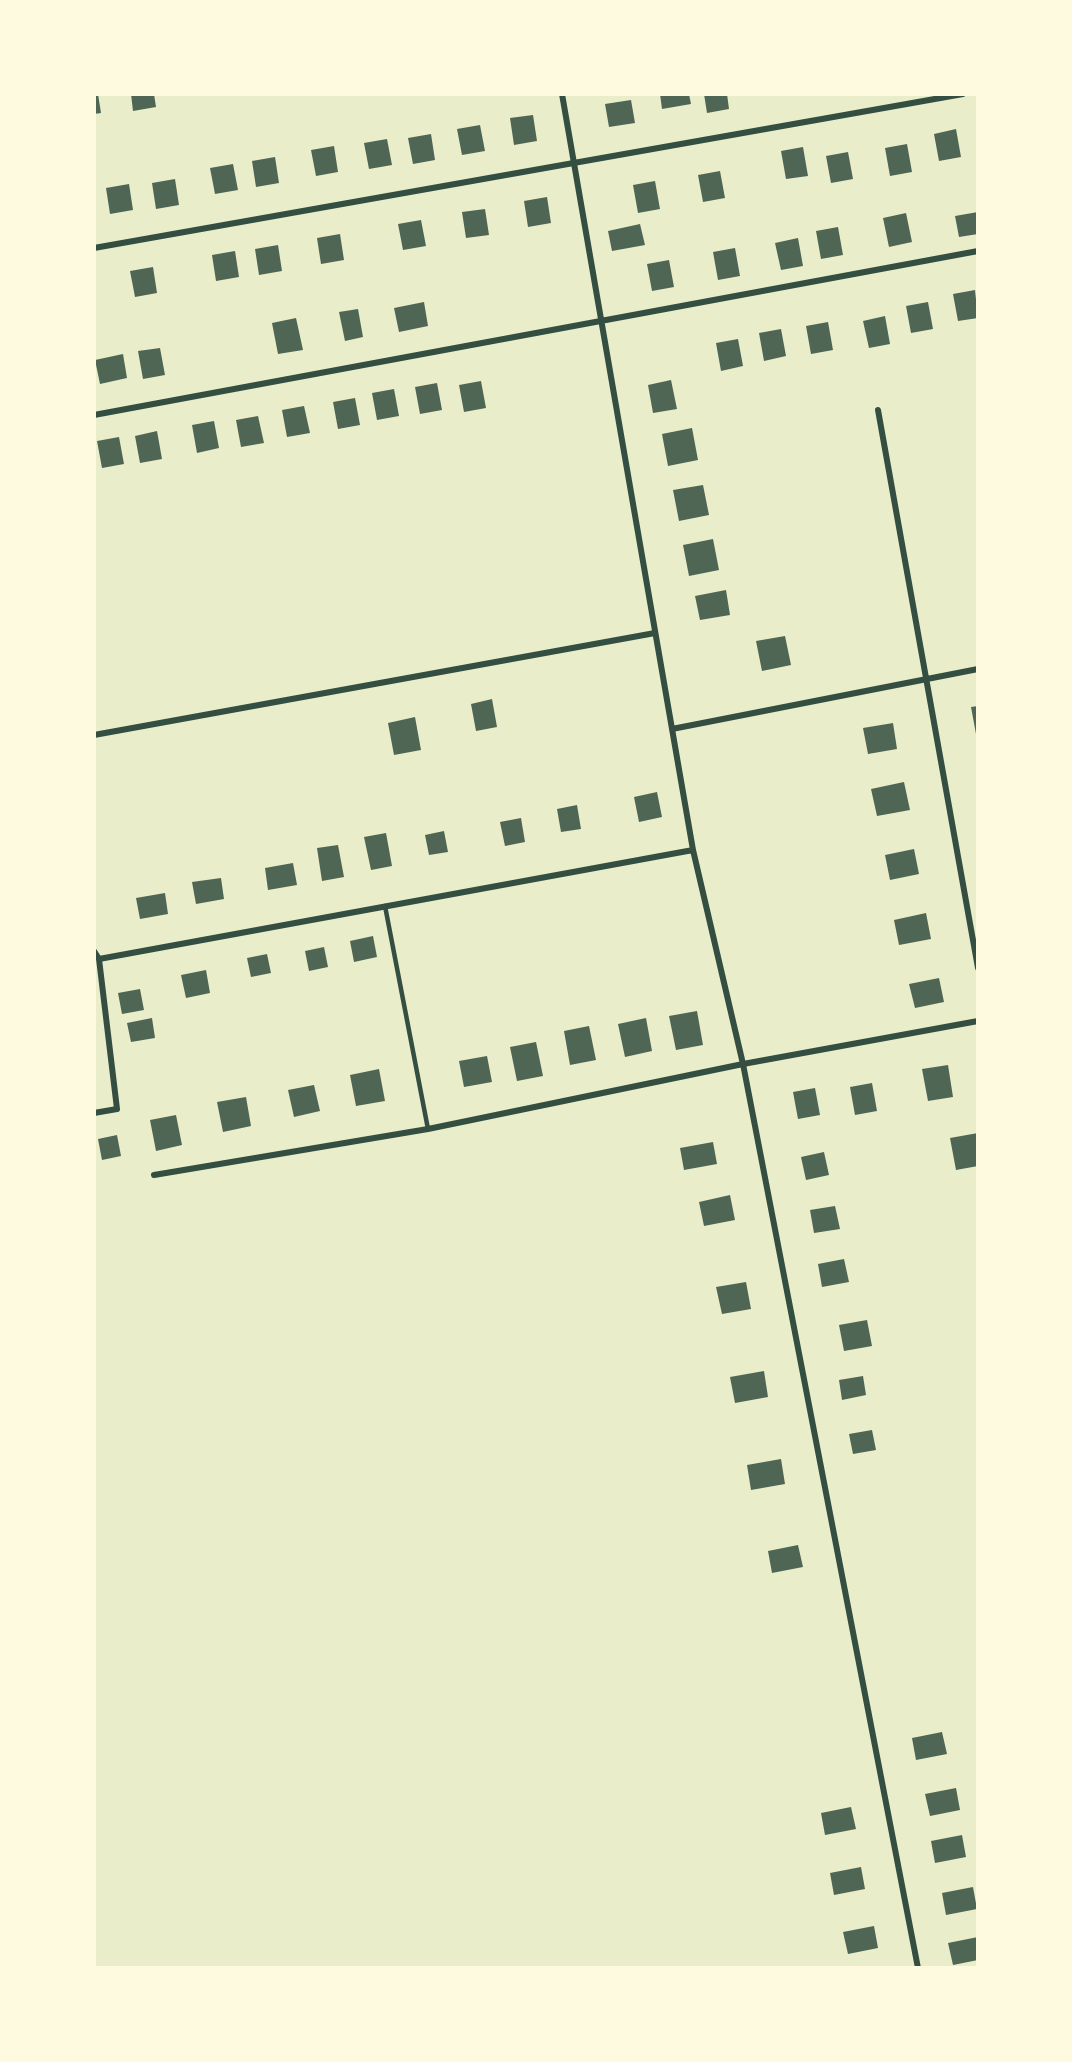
<!DOCTYPE html>
<html>
<head>
<meta charset="utf-8">
<style>
  body { margin:0 }
  #map { position:relative; width:1072px; height:2062px; overflow:hidden; background:#e9edc9; font-family:Arial,sans-serif }
  canvas { display:block }
  .frame { position:absolute; inset:0; border:96px solid #fefae0; pointer-events:none }
</style>
</head>
<body>
<div id="map">
<canvas width="1072" height="2062"></canvas>
<div class="frame"></div>
</div>
<script>
const g = document.querySelector('canvas').getContext('2d');
g.lineJoin = 'round';
function paint(path, color) {
  g.fillStyle = color;
  g.fill(path, 'evenodd');
}
function shape(rows) {
  const path = new Path2D();
  for (const r of rows) {
    path.moveTo(r[0], r[1]);
    for (let i = 2; i < r.length; i += 2) path.lineTo(r[i], r[i + 1]);
  }
  return path;
}
function stroke(path, color, width, dash) {
  g.strokeStyle = color;
  g.lineWidth = width;
  g.lineCap = dash ? 'butt' : 'round';
  g.setLineDash(dash || []);
  g.stroke(path);
}
paint(shape([
  [94,94,98,94,101,113,94,114],
  [131,94,154,94,156,107,133,111],
  [660,94,689,94,691,104,662,109],
  [704,94,727,94,729,109,707,113],
  [631,100,635,123,609,127,605,104],
  [533,115,537,141,514,145,510,118],
  [480,125,485,151,462,155,457,129],
  [956,129,961,157,939,161,934,134],
  [431,134,435,160,413,164,408,138],
  [387,139,392,165,369,169,364,143],
  [907,144,912,172,890,176,885,148],
  [334,146,338,172,316,176,311,150],
  [803,147,808,176,786,179,781,151],
  [848,152,853,179,831,183,826,156],
  [275,157,279,183,256,187,252,161],
  [233,164,238,190,215,194,210,168],
  [720,171,725,198,703,202,698,175],
  [175,179,179,205,156,209,152,183],
  [655,181,660,209,638,213,633,185],
  [129,184,133,210,110,214,106,188],
  [547,197,551,223,528,227,524,201],
  [485,209,489,235,466,238,462,212],
  [978,212,978,234,959,237,955,216],
  [906,213,912,242,889,247,883,218],
  [421,220,426,246,403,250,398,224],
  [640,224,645,245,612,251,608,231],
  [838,227,843,255,821,259,816,231],
  [340,234,344,260,321,264,317,238],
  [798,238,803,266,781,270,775,243],
  [278,245,282,271,259,275,255,249],
  [735,248,740,276,718,280,713,252],
  [235,251,239,277,216,281,212,255],
  [669,260,674,287,652,291,647,264],
  [153,267,157,293,135,297,130,271],
  [975,290,978,318,958,321,953,294],
  [424,302,428,326,399,332,394,308],
  [928,302,933,329,911,333,906,306],
  [358,309,363,337,345,341,339,312],
  [885,316,890,344,869,348,863,321],
  [296,318,303,350,278,354,272,323],
  [828,322,833,350,811,354,806,326],
  [781,329,786,356,764,361,759,333],
  [738,339,743,366,721,371,716,343],
  [160,348,165,375,143,379,138,351],
  [123,354,127,378,100,384,95,360],
  [671,380,677,409,653,413,648,385],
  [481,381,486,408,464,412,459,385],
  [437,383,442,410,420,414,415,387],
  [394,389,399,416,377,420,372,393],
  [355,398,360,425,338,429,333,402],
  [304,406,310,433,287,437,282,410],
  [258,416,264,443,241,447,236,420],
  [214,421,219,448,197,453,192,425],
  [692,428,698,460,668,466,662,434],
  [157,431,162,459,140,463,135,436],
  [119,437,124,464,102,468,97,441],
  [703,485,709,515,679,521,673,490],
  [713,539,719,570,689,576,683,545],
  [726,590,730,615,700,620,695,596],
  [785,636,791,665,762,671,756,641],
  [492,699,497,727,476,731,471,704],
  [978,706,978,734,976,734,971,707],
  [415,717,421,750,394,755,388,723],
  [893,723,897,749,868,754,863,728],
  [904,782,910,810,877,816,871,789],
  [657,792,662,817,639,822,634,797],
  [577,805,581,829,561,832,557,809],
  [521,818,525,842,505,846,500,822],
  [444,831,448,852,429,855,425,835],
  [386,833,392,866,371,870,364,837],
  [338,845,344,877,322,881,317,848],
  [914,849,919,874,890,880,885,855],
  [293,863,297,885,268,890,265,868],
  [221,878,224,899,196,904,192,882],
  [165,893,168,914,140,919,136,898],
  [926,913,931,939,899,945,894,920],
  [373,936,377,957,354,962,350,941],
  [324,947,328,967,309,971,305,951],
  [267,954,271,973,251,977,247,958],
  [206,970,210,993,186,998,181,975],
  [939,978,944,1002,915,1008,909,984],
  [140,989,144,1010,122,1014,118,993],
  [697,1011,703,1045,676,1050,669,1016],
  [152,1018,155,1038,131,1042,127,1023],
  [646,1018,652,1051,625,1057,618,1024],
  [589,1026,596,1060,570,1065,564,1031],
  [536,1042,543,1076,517,1081,510,1047],
  [487,1056,492,1082,464,1087,459,1061],
  [948,1065,953,1097,928,1101,922,1069],
  [379,1069,385,1101,356,1106,350,1075],
  [872,1083,877,1111,855,1115,850,1087],
  [314,1085,320,1111,294,1117,288,1090],
  [815,1088,820,1115,798,1119,793,1092],
  [246,1097,251,1126,223,1132,217,1102],
  [176,1115,182,1145,156,1151,150,1120],
  [978,1133,978,1166,956,1170,950,1138],
  [117,1135,121,1156,102,1160,98,1139],
  [713,1142,717,1164,684,1170,680,1148],
  [824,1152,829,1175,806,1180,801,1157],
  [730,1195,735,1220,704,1226,699,1202],
  [835,1206,840,1229,814,1233,810,1210],
  [844,1259,849,1282,822,1287,818,1264],
  [746,1282,751,1309,722,1314,716,1287],
  [867,1320,872,1346,844,1351,839,1325],
  [764,1371,768,1397,735,1403,730,1377],
  [863,1376,866,1395,842,1400,839,1380],
  [872,1430,876,1450,853,1454,849,1434],
  [781,1459,785,1484,751,1490,747,1465],
  [798,1545,803,1567,772,1573,768,1551],
  [942,1732,947,1754,916,1760,912,1738],
  [956,1788,960,1810,930,1816,925,1794],
  [851,1807,856,1829,825,1835,821,1813],
  [962,1835,966,1857,935,1863,931,1841],
  [861,1867,865,1889,834,1895,830,1873],
  [973,1887,977,1909,946,1915,942,1893],
  [874,1926,878,1948,848,1954,843,1932],
  [978,1937,978,1960,953,1965,948,1943]
]), '#4f6655');
stroke(shape([
  [385,906,428,1129]
]), '#344e41', 4.5);
stroke(shape([
  [562,94,693,850,743,1064,918,1968],
  [94,248,963,94],
  [878,410,978,968],
  [94,415,978,251],
  [672,729,978,669],
  [94,735,655,633],
  [94,951,99,959,117,1109,94,1113],
  [99,959,693,850],
  [154,1175,428,1129,743,1064,978,1021]
]), '#344e41', 6);
</script>
</body>
</html>
